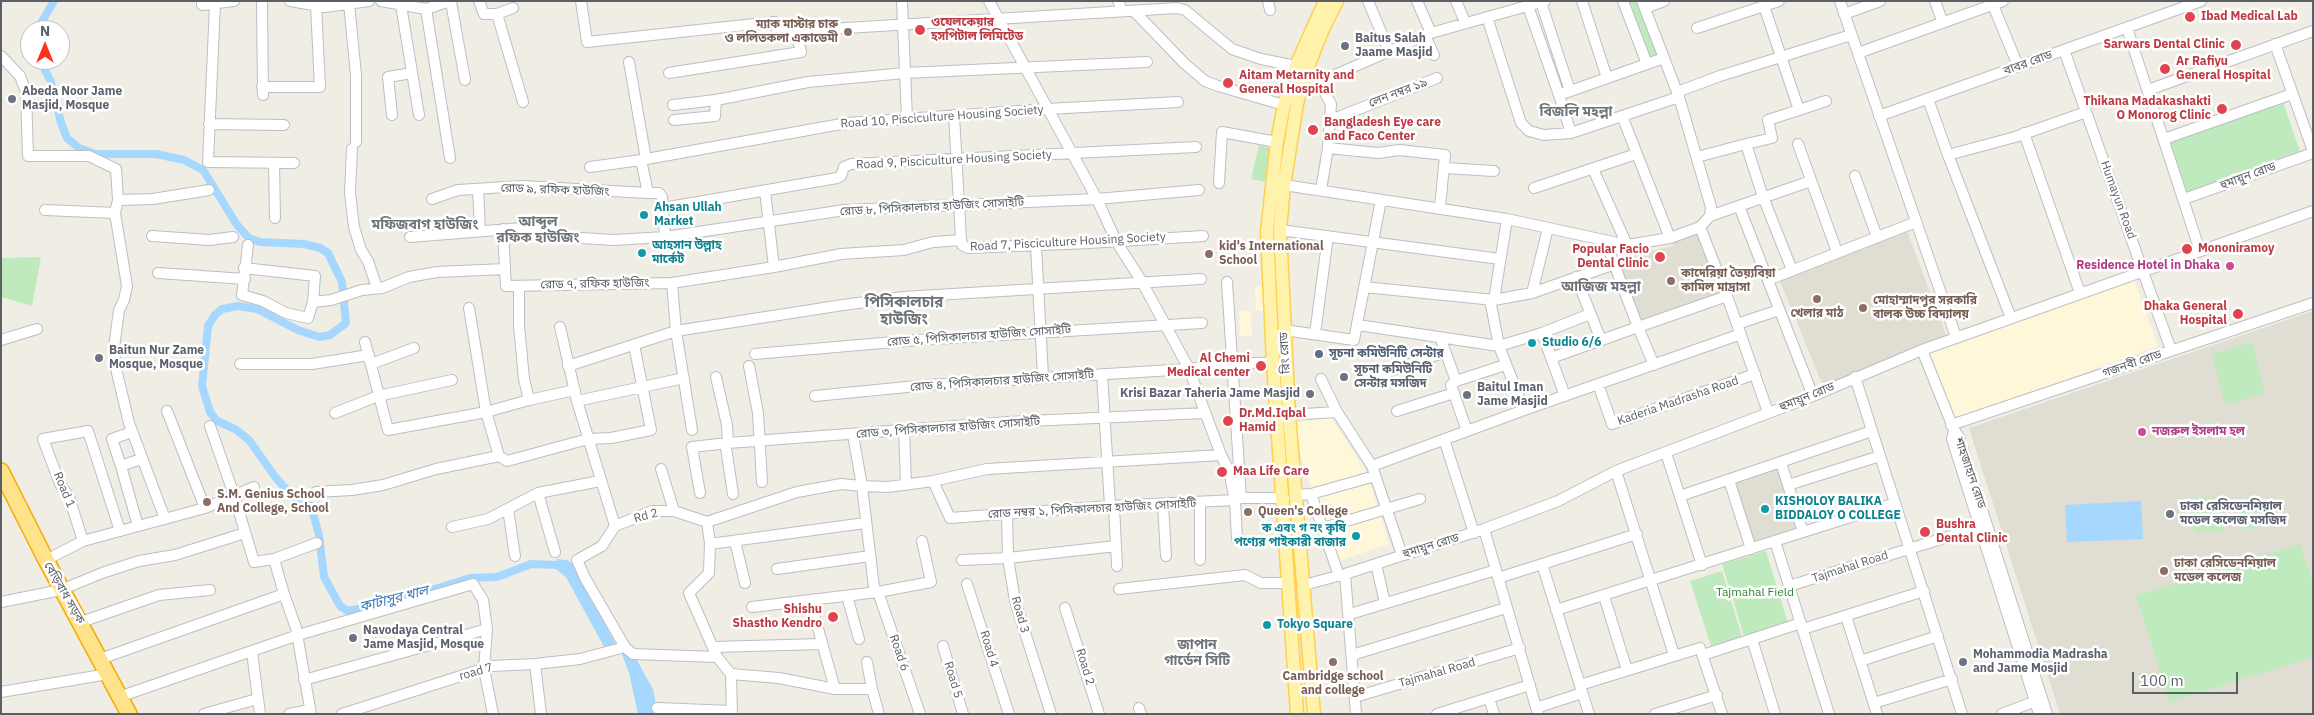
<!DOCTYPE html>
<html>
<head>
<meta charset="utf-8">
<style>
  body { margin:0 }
  #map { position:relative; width:2314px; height:715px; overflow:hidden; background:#f0eee4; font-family:"IBM Plex Sans",sans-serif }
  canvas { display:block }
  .frame { position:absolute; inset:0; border:2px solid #5c6066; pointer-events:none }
  .north { position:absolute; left:20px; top:20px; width:50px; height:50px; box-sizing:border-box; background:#fff; border:1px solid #bebfc2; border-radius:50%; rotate:0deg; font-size:14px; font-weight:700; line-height:20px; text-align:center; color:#5c6066 }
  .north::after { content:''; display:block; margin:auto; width:18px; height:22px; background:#fb321f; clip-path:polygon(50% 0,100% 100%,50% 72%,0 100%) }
  .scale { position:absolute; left:2132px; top:672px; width:106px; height:22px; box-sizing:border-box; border:2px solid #5c6066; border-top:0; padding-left:6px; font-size:15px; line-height:18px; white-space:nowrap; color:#5c6066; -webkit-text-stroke:4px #fff; paint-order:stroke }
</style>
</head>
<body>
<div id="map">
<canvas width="2314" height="715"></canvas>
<div class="frame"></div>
<div class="north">N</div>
<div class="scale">100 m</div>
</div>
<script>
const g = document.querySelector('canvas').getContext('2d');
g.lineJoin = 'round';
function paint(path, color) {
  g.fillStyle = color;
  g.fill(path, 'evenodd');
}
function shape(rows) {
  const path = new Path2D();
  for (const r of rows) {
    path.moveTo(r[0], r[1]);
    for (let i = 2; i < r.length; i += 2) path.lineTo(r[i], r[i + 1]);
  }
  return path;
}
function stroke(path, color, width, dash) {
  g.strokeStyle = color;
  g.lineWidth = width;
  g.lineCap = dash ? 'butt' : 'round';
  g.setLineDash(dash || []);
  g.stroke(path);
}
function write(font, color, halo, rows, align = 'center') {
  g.font = font + ' "IBM Plex Sans","Noto Sans Bengali",sans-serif';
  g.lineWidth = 5;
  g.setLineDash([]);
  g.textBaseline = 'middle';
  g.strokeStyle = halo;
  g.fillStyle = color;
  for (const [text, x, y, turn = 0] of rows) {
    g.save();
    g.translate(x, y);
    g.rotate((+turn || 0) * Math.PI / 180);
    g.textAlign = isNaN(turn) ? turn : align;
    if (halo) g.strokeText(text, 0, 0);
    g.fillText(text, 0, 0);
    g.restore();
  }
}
paint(shape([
  [2134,280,2158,346,1954,420,1925,351],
  [1267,286,1268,311,1256,311,1255,287],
  [1239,311,1251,311,1252,336,1240,336],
  [1331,417,1368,475,1389,544,1336,562,1298,448,1296,422]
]), '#fff7da');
paint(shape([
  [1906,228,1946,335,1823,386,1780,281],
  [1698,233,1723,295,1639,323,1618,268,1627,265,1627,256,1673,246,1672,241],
  [2313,311,2313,714,2060,714,1969,428],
  [1779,468,1800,528,1754,544,1731,485]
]), '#e0ddd3');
paint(shape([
  [1625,1,1637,1,1658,56,1647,60],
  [2283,102,2300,151,2183,193,2165,143],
  [1259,145,1283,151,1275,184,1251,179],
  [41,257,32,306,1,297,1,258],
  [2252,342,2265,394,2225,404,2212,354],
  [2194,498,2223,498,2224,532,2194,532],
  [2255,498,2260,527,2244,530,2238,501],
  [2300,544,2313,583,2313,657,2170,702,2136,596],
  [1766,551,1788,623,1744,636,1722,564],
  [1722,571,1742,637,1711,646,1690,581]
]), '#beeabe');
paint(shape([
  [2141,501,2143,539,2067,542,2065,505],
  [556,559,567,560,573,564,615,643,629,646,653,689,658,714,638,714,629,673,621,652,608,654]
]), '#a5d7ff');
stroke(shape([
  [37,30,54,1],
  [40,60,51,82,61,123,67,138,79,148,95,154,156,154,184,160,203,170,237,225,249,238,260,242,304,244,320,248,328,253,342,282,346,323,330,335,319,337,298,330,257,309,238,306,222,309,215,315,208,326,202,386,210,412,217,421,235,429,249,440,276,478,292,496,311,506,319,535,324,577,340,606,348,611,390,603,470,578,497,577,531,564,557,565,570,575]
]), '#a5d7ff', 8);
const minor = shape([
  [202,1,202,5,234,1],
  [262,1,263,95],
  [290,1,325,7,369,1],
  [381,1,426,9,450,1],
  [479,1,484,14,497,14,523,102],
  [581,1,587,42,773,22,775,22,777,31,780,32,1177,8,1185,10,1232,49,1261,59,1296,66],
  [902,1,907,118],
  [989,1,1097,199,1116,241,1142,282,1189,369,1221,455,1229,471,1235,500,1241,498,1284,498],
  [1118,1,1122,11],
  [1268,1,1270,10],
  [1368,1,1389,51],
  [1417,1,1431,33],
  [1456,1,1465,22],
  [1582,1,1607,78],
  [1623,1,1647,64],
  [1642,1,1679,97,1711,207,1710,216],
  [1840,1,1956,337],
  [1935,1,1943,23],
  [451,2,465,80],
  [1541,2,1570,91],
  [349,3,356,75,356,142],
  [215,4,208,162,294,163],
  [401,5,419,115],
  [1993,5,2018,66],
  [1528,6,1559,95],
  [1764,6,1799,110,1826,101],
  [1645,8,1664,1],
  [426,9,450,158],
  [1134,11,1184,63,1205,81,1218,86,1284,105],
  [497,14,513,8],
  [1844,14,1880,1],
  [1487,17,1521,123,1529,131,1544,135,1571,133,1679,97],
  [1697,28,1779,1],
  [2127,28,2200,251],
  [1425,36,1434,55],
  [2275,44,2313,151],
  [2064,50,2171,350],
  [1858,53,2003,1],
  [1,56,20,76,26,92,28,156,89,156,116,169,118,200],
  [629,62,646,159],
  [669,73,801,52,796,31],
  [1305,74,1319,82,1331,104,1328,148,1321,190],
  [1319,82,1431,33,1545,1],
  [262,87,320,87,316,6],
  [2148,90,2313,31],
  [1677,92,1720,76,1851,35],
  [1928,99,1948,155,2015,137,2086,112],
  [673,105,716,100],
  [392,115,388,77,412,73],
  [954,115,961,240],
  [1622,116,1670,238],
  [1879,116,2201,1],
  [674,120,715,116,716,100,808,82,905,73,1147,62],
  [1331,120,1437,78],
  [209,124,284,125],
  [1571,133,1559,95,1664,58],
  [2024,133,2080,293],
  [2164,139,2292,94],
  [1746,144,1772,138,1768,120,1799,110],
  [1798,144,1837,252],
  [1328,148,1378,153,1399,150,1445,155,1440,207],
  [352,149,350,193,354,227,361,250,368,261,377,288],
  [1948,155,2011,318],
  [1697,157,1746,144,1763,197,1792,270],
  [641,160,648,193,659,193,662,197,665,237],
  [274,163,275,218],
  [590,167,641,160,847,123,1047,109,1178,102],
  [1445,168,1494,171],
  [1593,169,1627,245],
  [1855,176,1877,237],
  [1219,183,1222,132,1277,142],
  [1284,185,1507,219,1627,245,1670,238,1700,227,1710,216],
  [1534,188,1636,154],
  [478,189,480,230],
  [765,191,774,267],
  [432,199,458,190,522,186,648,193],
  [2184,199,2313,153],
  [1739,206,1813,396],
  [663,208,837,178,841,176,844,167,851,164,1196,147],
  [45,210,115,213],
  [1710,216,1811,181],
  [1700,227,1727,296,1768,412],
  [503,229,505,269],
  [1280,230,1500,259],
  [152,236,209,240,233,237],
  [410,237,535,227,549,236,614,240,665,237,845,210,1097,199,1199,190],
  [248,245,242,295,263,301,286,313,308,318,313,302,331,300,362,290,382,288,409,277,437,272,505,269,506,286,672,283,774,267,841,254,904,250,933,242,961,240,962,245,968,248,1089,243,1203,236],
  [1036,246,1043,377],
  [244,268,315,276,313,302],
  [158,273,245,279],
  [1576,277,1601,340],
  [1768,280,1916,222],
  [1227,282,1241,498],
  [672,283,676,331,692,430],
  [519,286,519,326,524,379,529,400],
  [1364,287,1494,300,1532,293,1548,228],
  [1532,293,1615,264],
  [1494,300,1507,219],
  [469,308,486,412,499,456],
  [1737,324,1779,310],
  [1358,325,1499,346,1542,333,1565,396],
  [560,327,577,401,615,526,602,546,577,560,585,578,625,647,633,654,717,657,731,674,779,678,835,689,810,600,878,592,874,587,862,486,888,487,933,481,987,469,1221,455],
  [1284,330,1354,340,1381,200],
  [1542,333,1590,314],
  [1315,334,1328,236],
  [1440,337,1456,381,1451,385,1467,431],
  [1,340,37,329],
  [365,342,388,430,486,412,529,400,575,390],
  [1922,350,1954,430,1959,437,2047,714],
  [755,354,917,340,1202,323],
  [1551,358,1638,327,1605,240],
  [240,364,312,364,369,355],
  [371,364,414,348],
  [1654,365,1638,327,1727,296],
  [568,366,676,331,843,305,903,297,1201,279],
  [749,366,758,413,762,482],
  [1102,374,1110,506],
  [1376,376,1445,352],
  [716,377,727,425,728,443,726,448,733,494],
  [1855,377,1962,714],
  [1321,379,1337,412],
  [1456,381,1505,365],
  [1598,384,1612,424,1755,374],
  [815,396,927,385,1189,369,1231,363,1273,363],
  [577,401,684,378],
  [1524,410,1741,334],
  [167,411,205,508],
  [1397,411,1454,393],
  [335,413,378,396,452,380],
  [1289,415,1337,412,1372,466,1402,555],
  [1951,425,2313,303],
  [210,426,234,495,254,562,274,559,284,594,296,628,311,714],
  [904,430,906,484],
  [1954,430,1952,439,2039,714],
  [1444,439,1474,533],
  [1666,453,1702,565],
  [1781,463,1803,532],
  [121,466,112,439,132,432],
  [1372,466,1524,410,1499,346,1490,300],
  [661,469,674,511],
  [1616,471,1674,655],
  [1729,480,1751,549],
  [933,481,950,518,1110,506,1235,500,1237,539],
  [1788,485,1880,456],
  [316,492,352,490,383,485,436,469,499,456,507,461,588,439,611,438,651,430,634,345],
  [538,493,555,552],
  [700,493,692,447,728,443,1008,422,1205,413],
  [1311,494,1375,476],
  [1296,495,1311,494,1339,576],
  [1680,496,1872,431],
  [1163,504,1166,556],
  [1114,506,1117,566],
  [508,509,515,556],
  [1007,513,1008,558,1015,601,1051,714],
  [165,519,129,423,117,373,114,348,119,310,124,300,127,286,115,213,118,200,153,199,209,190],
  [707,522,797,492,841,484,862,486,853,435],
  [707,522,710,543,709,573,689,593,717,657],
  [138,526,121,466,141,459],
  [615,526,652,511,674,511,707,522],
  [452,527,488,519,538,493,600,481],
  [1323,528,1420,499],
  [1484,529,1538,714],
  [83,541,69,497,60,484,43,439,88,431,120,531],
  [735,541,745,583],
  [1775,541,1829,714],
  [710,544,865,523],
  [274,559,317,543],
  [46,560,83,541,205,508,254,487],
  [962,560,1008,558,1116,546],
  [1200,560,1200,503],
  [1376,564,1385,603],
  [1542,564,1589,714],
  [777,569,870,556],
  [1345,574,1356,714],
  [1498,578,1637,534],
  [967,584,1009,714],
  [1304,585,1345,574,1484,529,1558,501,1616,471,1813,396,1922,350,2313,211],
  [1789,586,1980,527],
  [1119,589,1245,575,1261,583,1288,583],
  [847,596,859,639],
  [1604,596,1627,670],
  [1,602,61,590,102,573,139,561,175,555,245,533],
  [752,607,810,600],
  [1065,608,1099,714],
  [1556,610,1895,503],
  [1350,614,1496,570],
  [1846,616,1877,714],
  [81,622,159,595,210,590],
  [1803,629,1924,591],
  [1752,639,1775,714],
  [943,646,963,714],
  [714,647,821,644],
  [252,652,260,714],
  [1352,655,1506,608],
  [1703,655,1801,623],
  [100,659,284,594],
  [1860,661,1938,636],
  [867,662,872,689],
  [535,664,541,714],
  [731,674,732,714],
  [304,680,487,629],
  [1580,685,1700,648,1722,714],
  [835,689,872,689,879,714],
  [1,692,108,674],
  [119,697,298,635,473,584,483,600,487,629,484,669,493,714],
  [1355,697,1520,648],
  [1489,698,1494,714],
  [1874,703,1952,679],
  [657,708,732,711],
  [1139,708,1141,714],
  [1536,708,1582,693],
  [204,714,257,699],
  [289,714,310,710],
  [342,714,492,666,535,664,580,659,625,647],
  [920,714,878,592,931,582,922,541],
  [1437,714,1530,685],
  [1655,714,1717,695],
  [2002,714,2041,699]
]);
const major = shape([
  [1297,714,1273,363,1267,232,1277,142,1284,105,1296,66,1325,1],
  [1314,714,1289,415,1280,230,1284,185,1297,104,1305,74,1323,29,1337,1]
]);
const highway = shape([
  [1,471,46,560,129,714]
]);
stroke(minor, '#bcbec4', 12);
stroke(major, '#ffcf4e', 15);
stroke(highway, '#f4aa00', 18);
stroke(minor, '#fff', 10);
stroke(major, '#fff2aa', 12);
stroke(highway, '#ffe38c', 15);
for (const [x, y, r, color] of [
  [2190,17,6,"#e0444e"],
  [920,30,6,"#e0444e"],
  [848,32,5,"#8d6e63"],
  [2236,45,6,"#e0444e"],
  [1345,46,5,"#6b7280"],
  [2165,69,6,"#e0444e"],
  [1228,83,6,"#e0444e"],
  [12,99,5,"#6b7280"],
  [2222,109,6,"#e0444e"],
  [1313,130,6,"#e0444e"],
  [644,215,5,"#0f9aa8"],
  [2187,249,6,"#e0444e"],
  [642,253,5,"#0f9aa8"],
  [1209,254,5,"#8d6e63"],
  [1660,257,6,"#e0444e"],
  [2230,266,5,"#d1479c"],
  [1671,281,5,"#8d6e63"],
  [1817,299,5,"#8d6e63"],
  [1863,308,5,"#8d6e63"],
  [2238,314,6,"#e0444e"],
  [1532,343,5,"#0f9aa8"],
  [1319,354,5,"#5c6f8a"],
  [99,358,5,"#6b7280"],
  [1261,366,6,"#e0444e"],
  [1344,377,5,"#6b7280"],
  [1310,394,5,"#6b7280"],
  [1467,395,5,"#6b7280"],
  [1228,421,6,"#e0444e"],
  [2142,432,5,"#d1479c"],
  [1222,472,6,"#e0444e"],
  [207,502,5,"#8d6e63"],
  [1765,509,5,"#0f9aa8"],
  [1248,512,5,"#8d6e63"],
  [2170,514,5,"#6b7280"],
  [1925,532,6,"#e0444e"],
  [1356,536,5,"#0f9aa8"],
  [2164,571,5,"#8d6e63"],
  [833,617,6,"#e0444e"],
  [1267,625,5,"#0f9aa8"],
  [353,638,5,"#6b7280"],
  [1333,662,5,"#8d6e63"],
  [1963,662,5,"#6b7280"]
]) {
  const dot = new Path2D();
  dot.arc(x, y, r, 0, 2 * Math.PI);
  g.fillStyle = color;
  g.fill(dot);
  stroke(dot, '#fff', 2);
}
write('bold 12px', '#be3a42', '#fff', [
  ["Ibad Medical Lab",2201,17],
  ["ওয়েলকেয়ার",931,23],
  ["হসপিটাল লিমিটেড",931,37],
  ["Sarwars Dental Clinic",2225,45,"right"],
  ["Ar Rafiyu",2176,62],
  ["General Hospital",2176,76],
  ["Aitam Metarnity and",1239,76],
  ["General Hospital",1239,90],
  ["Thikana Madakashakti",2211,102,"right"],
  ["O Monorog Clinic",2211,116,"right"],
  ["Bangladesh Eye care",1324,123],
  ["and Faco Center",1324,137],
  ["Mononiramoy",2198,249],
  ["Popular Facio",1649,250,"right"],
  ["Dental Clinic",1649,264,"right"],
  ["Dhaka General",2227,307,"right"],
  ["Hospital",2227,321,"right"],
  ["Al Chemi",1250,359,"right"],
  ["Medical center",1250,373,"right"],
  ["Dr.Md.Iqbal",1239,414],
  ["Hamid",1239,428],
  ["Maa Life Care",1233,472],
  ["Bushra",1936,525],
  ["Dental Clinic",1936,539],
  ["Shishu",822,610,"right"],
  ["Shastho Kendro",822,624,"right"]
], 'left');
write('bold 12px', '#785e54', '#fff', [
  ["ম্যাক মাস্টার চারু",838,25,"right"],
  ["ও ললিতকলা একাডেমী",838,39,"right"],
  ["kid's International",1219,247],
  ["School",1219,261],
  ["কাদেরিয়া তৈয়্যবিয়া",1681,274],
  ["কামিল মাদ্রাসা",1681,288],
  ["মোহাম্মাদপুর সরকারি",1873,301],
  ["বালক উচ্চ বিদ্যালয়",1873,315],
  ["খেলার মাঠ",1817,314,"center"],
  ["S.M. Genius School",217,495],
  ["And College, School",217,509],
  ["Queen's College",1258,512],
  ["ঢাকা রেসিডেনশিয়াল",2174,564],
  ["মডেল কলেজ",2174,578],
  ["Cambridge school",1333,677,"center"],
  ["and college",1333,691,"center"]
], 'left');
write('bold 12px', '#5b616d', '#fff', [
  ["Baitus Salah",1355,39],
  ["Jaame Masjid",1355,53],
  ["Abeda Noor Jame",22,92],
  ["Masjid, Mosque",22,106],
  ["Baitun Nur Zame",109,351],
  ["Mosque, Mosque",109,365],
  ["সূচনা কমিউনিটি",1354,370],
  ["সেন্টার মসজিদ",1354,384],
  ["Baitul Iman",1477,388],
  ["Jame Masjid",1477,402],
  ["Krisi Bazar Taheria Jame Masjid",1300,394,"right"],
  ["ঢাকা রেসিডেনশিয়াল",2180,507],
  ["মডেল কলেজ মসজিদ",2180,521],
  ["Navodaya Central",363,631],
  ["Jame Masjid, Mosque",363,645],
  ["Mohammodia Madrasha",1973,655],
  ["and Jame Mosjid",1973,669]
], 'left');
write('12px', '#5c6066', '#fff', [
  ["বাবর রোড",2028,63,-20],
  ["লেন নম্বর ১৯",1398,93,-21],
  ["Road 10, Pisciculture Housing Society",942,117,-4],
  ["Road 9, Pisciculture Housing Society",954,160,-3],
  ["হুমায়ুন রোড",2248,176,-20],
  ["রোড ৯, রফিক হাউজিং",555,190,2],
  ["Humayun Road",2118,200,70],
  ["রোড ৮, পিসিকালচার হাউজিং সোসাইটি",932,207,-3],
  ["Road 7, Pisciculture Housing Society",1068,242,-3],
  ["রোড ৭, রফিক হাউজিং",595,284,-1],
  ["রোড ৫, পিসিকালচার হাউজিং সোসাইটি",979,336,-4],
  ["রিং রোড",1285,353,-93],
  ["গজনবী রোড",2132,364,-19],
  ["রোড ৪, পিসিকালচার হাউজিং সোসাইটি",1002,381,-4],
  ["হুমায়ুন রোড",1807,397,-22],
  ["Kaderia Madrasha Road",1678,401,-19],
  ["রোড ৩, পিসিকালচার হাউজিং সোসাইটি",948,428,-4],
  ["শাহজাহান রোড",1970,473,71],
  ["Road 1",64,490,67],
  ["রোড নম্বর ১, পিসিকালচার হাউজিং সোসাইটি",1092,509,-3],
  ["Rd 2",646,516,-15],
  ["হুমায়ুন রোড",1431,546,-17],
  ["Tajmahal Road",1850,567,-18],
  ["বেড়িবাধ সড়ক",64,593,60],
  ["Road 3",1020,615,74],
  ["Road 4",989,649,73],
  ["Road 6",899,653,71],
  ["Road 2",1085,667,73],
  ["road 7",476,672,-16],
  ["Tajmahal Road",1437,673,-16],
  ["Road 5",953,680,73]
]);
write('bold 12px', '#0d838f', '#fff', [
  ["Ahsan Ullah",654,208],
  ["Market",654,222],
  ["আহসান উল্লাহ",652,246],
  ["মার্কেট",652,260],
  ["Studio 6/6",1542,343],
  ["KISHOLOY BALIKA",1775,502],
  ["BIDDALOY O COLLEGE",1775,516],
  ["ক এবং গ নং কৃষি",1346,529,"right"],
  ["পণ্যের পাইকারী বাজার",1346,543,"right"],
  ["Tokyo Square",1277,625]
], 'left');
write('bold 12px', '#b23c85', '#fff', [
  ["Residence Hotel in Dhaka",2220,266],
  ["নজরুল ইসলাম হল",2152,432,"left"]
], 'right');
write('bold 12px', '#4e5e75', '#fff', [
  ["সূচনা কমিউনিটি সেন্টার",1329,354]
], 'left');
write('12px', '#2c8530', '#fff', [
  ["Tajmahal Field",1755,593]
]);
write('bold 14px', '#6d7378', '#fff', [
  ["বিজলি মহল্লা",1576,112],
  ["আব্দুল",538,222],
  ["রফিক হাউজিং",538,238],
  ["মফিজবাগ হাউজিং",425,225],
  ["আজিজ মহল্লা",1601,287],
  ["জাপান",1197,645],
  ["গার্ডেন সিটি",1197,661]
]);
write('italic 14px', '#3777bd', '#fff', [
  ["কাটাসুর খাল",394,599,-14]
]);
write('bold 15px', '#6d7378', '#fff', [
  ["পিসিকালচার",904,303],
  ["হাউজিং",904,320]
]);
</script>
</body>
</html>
